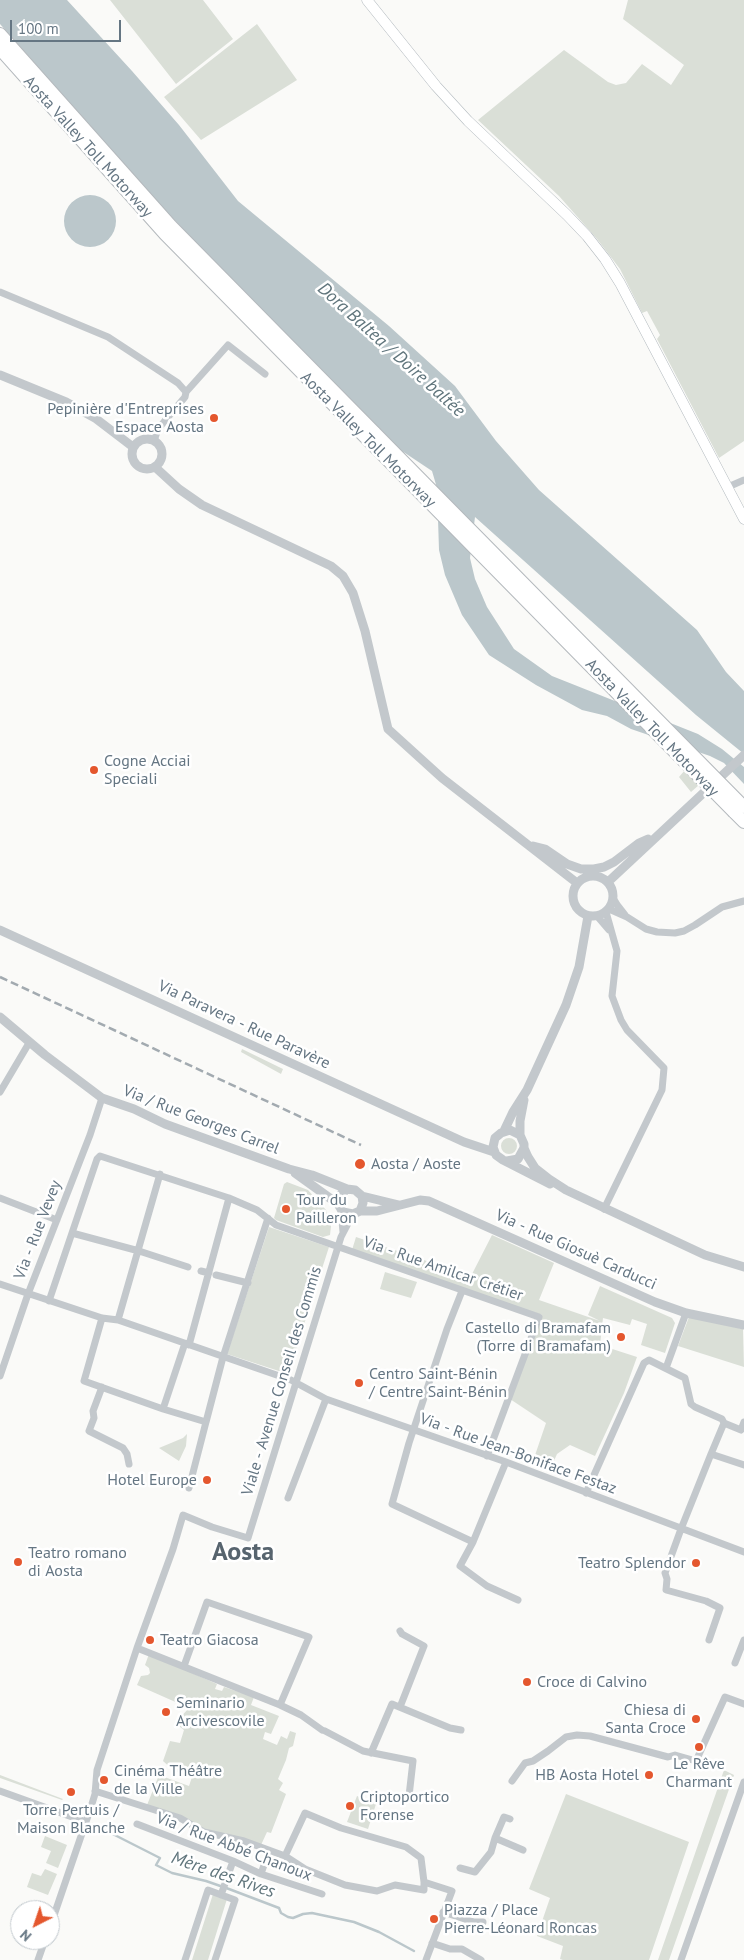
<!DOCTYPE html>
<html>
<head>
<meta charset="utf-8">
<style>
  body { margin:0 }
  #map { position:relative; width:744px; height:1960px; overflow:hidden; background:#fafaf8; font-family:"PT Sans",sans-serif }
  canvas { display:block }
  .north { position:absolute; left:10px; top:1900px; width:50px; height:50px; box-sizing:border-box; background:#fff; border:1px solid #c1c8cd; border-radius:50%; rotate:221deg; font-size:14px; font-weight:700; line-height:20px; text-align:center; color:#657683 }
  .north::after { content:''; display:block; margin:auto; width:18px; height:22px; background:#e4572e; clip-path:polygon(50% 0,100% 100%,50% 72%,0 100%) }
  .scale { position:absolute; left:10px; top:20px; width:111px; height:22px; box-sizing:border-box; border:2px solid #657683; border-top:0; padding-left:6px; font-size:15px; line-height:18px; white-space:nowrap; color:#657683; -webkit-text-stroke:4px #fff; paint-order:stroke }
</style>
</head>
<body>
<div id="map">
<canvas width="744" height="1960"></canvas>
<div class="north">N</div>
<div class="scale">100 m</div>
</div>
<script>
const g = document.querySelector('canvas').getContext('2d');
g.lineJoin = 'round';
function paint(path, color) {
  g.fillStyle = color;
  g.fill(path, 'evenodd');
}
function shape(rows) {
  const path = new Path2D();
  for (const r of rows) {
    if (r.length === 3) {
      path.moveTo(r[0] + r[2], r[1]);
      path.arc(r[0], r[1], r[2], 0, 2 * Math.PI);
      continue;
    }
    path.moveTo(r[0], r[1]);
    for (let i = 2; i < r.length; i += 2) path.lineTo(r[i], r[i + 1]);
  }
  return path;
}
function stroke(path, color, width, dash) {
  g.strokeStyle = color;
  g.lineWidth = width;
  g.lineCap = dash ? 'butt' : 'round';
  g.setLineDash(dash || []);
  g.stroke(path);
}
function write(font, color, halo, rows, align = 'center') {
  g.font = font + ' "PT Sans",sans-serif';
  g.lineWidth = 5;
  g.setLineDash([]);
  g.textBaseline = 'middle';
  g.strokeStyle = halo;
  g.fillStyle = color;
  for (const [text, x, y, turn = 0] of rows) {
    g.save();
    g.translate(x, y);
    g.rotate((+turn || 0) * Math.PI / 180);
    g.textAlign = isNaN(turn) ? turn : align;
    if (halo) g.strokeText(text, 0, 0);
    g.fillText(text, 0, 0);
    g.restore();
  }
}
paint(shape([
  [110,0,203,0,233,39,176,84],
  [628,0,744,0,744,441,719,458,657,339,660,335,647,311,642,313,620,269,597,239,559,196,478,120,564,50,608,82,616,85,626,83,642,64,671,85,684,65,623,19],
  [257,24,297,80,201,140,164,97],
  [685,770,699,785,691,792,679,777],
  [242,1049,283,1069,281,1074,241,1052],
  [509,1146,8],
  [287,1182,308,1190,326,1210,331,1226,330,1235,323,1237,276,1220,274,1218,284,1184],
  [269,1227,329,1247,288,1374,227,1354],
  [492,1235,554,1263,539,1300,600,1321,588,1315,600,1286,672,1318,675,1323,665,1353,641,1345,647,1324,632,1319,630,1325,603,1318,600,1345,637,1357,624,1393,595,1456,570,1445,557,1454,550,1470,532,1464,546,1423,510,1399,542,1315,352,1250,356,1237,471,1276],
  [385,1272,417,1282,411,1298,380,1289],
  [689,1317,743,1329,744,1367,678,1346],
  [187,1434,186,1446,179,1461,159,1448,183,1438],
  [149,1654,217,1684,215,1689,222,1691,224,1687,254,1697,251,1705,279,1716,271,1734,265,1732,263,1739,277,1745,281,1736,287,1739,290,1731,296,1733,293,1746,289,1748,286,1760,278,1779,283,1783,279,1790,286,1794,271,1833,267,1832,261,1845,205,1831,147,1805,159,1775,189,1786,192,1777,174,1771,163,1761,170,1741,180,1743,184,1730,175,1723,189,1708,137,1685,141,1676,148,1675,150,1673,149,1668,145,1665],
  [724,1770,734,1775,669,1960,658,1960],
  [0,1775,63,1799,62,1800,0,1778],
  [566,1794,689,1842,649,1960,563,1960,560,1959,563,1946,537,1936,550,1898,529,1889],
  [357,1796,376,1804,368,1829,347,1822],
  [45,1836,67,1845,58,1868,46,1863,51,1851,41,1847],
  [45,1869,57,1874,48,1895,27,1887,32,1873,41,1876],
  [213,1894,227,1899,208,1960,192,1960]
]), '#dadfd7');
paint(shape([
  [0,0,67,0,132,71,179,125,238,201,389,326,455,386,496,441,539,490,697,630,726,672,744,691,744,754,696,715,475,517,470,558,475,579,487,607,514,649,552,676,698,734,722,749,744,767,744,784,724,763,710,756,631,729,607,716,582,710,536,685,489,655,462,615,445,575,439,550,437,488,432,471,399,449,203,250,167,212,0,24],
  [90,221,26]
]), '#bbc7cb');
stroke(shape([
  [93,1824,160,1858,156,1865,172,1873,206,1881,229,1889,279,1908,281,1913,288,1917,293,1918,303,1914,312,1913,354,1922,379,1932,414,1951]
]), '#bbc7cb', 2.5);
const secondary = shape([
  [367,0,436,86,468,121,567,215,587,236,605,259,620,283,744,519]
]);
const motorway = shape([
  [0,34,171,226,375,433],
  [0,49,165,234,376,448],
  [734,812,744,822]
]);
stroke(secondary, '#b3babf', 11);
stroke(motorway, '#b4b9bd', 14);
stroke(shape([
  [0,292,108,337,178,383,186,392,228,345,265,374],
  [154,441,158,429,185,397,186,392],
  [728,487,744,480],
  [613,898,618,906,625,915],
  [609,909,627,917,646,929,657,932,675,933,684,931,695,925,722,907,744,901],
  [597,916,609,930],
  [0,1092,29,1043],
  [0,1198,57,1220],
  [604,1209,662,1090,664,1068,627,1030,621,1020,612,996,617,951,606,912],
  [341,1210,343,1232],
  [72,1233,139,1251,188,1267],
  [201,1271,209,1273],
  [216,1275,248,1283],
  [0,1284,102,1318,118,1320,291,1380,326,1399,506,1462,744,1552],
  [462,1291,447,1329,409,1443,392,1504,473,1542],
  [49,1301,97,1159,100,1156,229,1198,257,1210,276,1225,539,1317,487,1456],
  [102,1318,84,1381,163,1409,206,1422,223,1357,268,1218],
  [118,1320,160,1174],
  [189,1345,229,1198],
  [666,1368,686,1313],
  [0,1376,28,1294,90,1135,102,1098],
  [102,1387,93,1411,94,1418,89,1431,123,1448,127,1454,129,1464],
  [163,1409,185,1343],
  [724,1423,741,1430,744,1422],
  [506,1462,473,1542,460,1566,487,1586,518,1600],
  [189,1488,206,1422],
  [586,1493,644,1363,649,1360,685,1378,691,1404,695,1407,722,1419,724,1423,711,1454,744,1465],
  [288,1498,326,1399],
  [709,1640,720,1608,706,1601,666,1590,667,1579,665,1573,681,1529,711,1454],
  [137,1648,280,1705,301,1715,322,1730],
  [735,1663,744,1640],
  [184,1666,207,1602,309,1637,280,1705],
  [400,1707,424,1646,402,1634,400,1631],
  [325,1731,363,1751,413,1761,409,1796],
  [371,1753,392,1704,450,1728,461,1730],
  [512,1781,525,1763,533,1761,548,1751,566,1737,577,1735,590,1736,668,1757,675,1755,696,1761,725,1697,744,1704],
  [0,1791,86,1822],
  [95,1791,180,1818,204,1832,244,1841,285,1856,305,1869,345,1885,377,1891,395,1885,424,1890,424,1882],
  [137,1824,233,1861,261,1874,322,1894],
  [495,1838,504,1817,510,1819],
  [285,1856,305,1813,341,1828,406,1847,421,1858,424,1882,452,1891,426,1960],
  [460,1868,475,1872,491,1852,495,1838,523,1850],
  [261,1874,269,1850],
  [221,1895,233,1861],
  [443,1912,474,1922,483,1922],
  [50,1927,91,1807,95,1794,97,1770,137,1648,173,1549,183,1515,212,1527,248,1538,341,1237,353,1214],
  [432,1943,450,1949,462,1949,481,1960],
  [38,1960,45,1940],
  [185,1960,208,1890,235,1900,215,1960],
  [681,1960,744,1782]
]), '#c3c8cc', 7);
stroke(shape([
  [0,375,66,402,95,418,133,447],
  [147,454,15],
  [155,467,179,489,202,505,331,566,343,576,353,593,365,631,388,729,442,778,577,883],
  [533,846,545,849,567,864,581,869,594,869,604,867,614,862,639,843,648,839],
  [593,896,20],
  [608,882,744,755],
  [0,930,464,1142,494,1152],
  [0,1017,45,1055,102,1098,134,1109,165,1124,289,1169,312,1175,347,1189,355,1190,362,1196,363,1203,360,1211,353,1214,343,1212,338,1204,339,1196,347,1189],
  [504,1131,513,1112,527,1090,566,1005,579,967,588,916],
  [520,1135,520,1121,524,1100],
  [524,1148,528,1157,535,1168,549,1179,566,1190,705,1255,744,1267],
  [507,1161,518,1159,524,1148,524,1144,520,1135,510,1130,501,1133,495,1138,493,1147,496,1155,503,1160,550,1184],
  [295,1173,338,1204],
  [362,1196,399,1205],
  [360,1211,377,1211,420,1200,429,1201,655,1302,686,1313,744,1325]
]), '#c3c8cc', 9);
stroke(secondary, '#fff', 10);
stroke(motorway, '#fff', 12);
stroke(shape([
  [0,977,361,1145]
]), '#a2aab0', 2.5, [8, 4]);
const motorwayBridge = shape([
  [375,433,744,807],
  [376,448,734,812]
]);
stroke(motorwayBridge, '#b4b9bd', 14, []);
stroke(motorwayBridge, '#fff', 12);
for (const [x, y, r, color] of [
  [214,418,5,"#e4572e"],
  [94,770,5,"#e4572e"],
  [360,1164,6,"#e4572e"],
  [286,1209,5,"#e4572e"],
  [621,1337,5,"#e4572e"],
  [359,1383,5,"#e4572e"],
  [207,1480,5,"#e4572e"],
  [18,1562,5,"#e4572e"],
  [696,1563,5,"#e4572e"],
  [150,1640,5,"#e4572e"],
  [527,1682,5,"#e4572e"],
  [166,1712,5,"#e4572e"],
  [696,1719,5,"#e4572e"],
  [699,1747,5,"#e4572e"],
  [649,1775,5,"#e4572e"],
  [104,1780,5,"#e4572e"],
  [71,1792,5,"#e4572e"],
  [350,1806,5,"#e4572e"],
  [434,1919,5,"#e4572e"]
]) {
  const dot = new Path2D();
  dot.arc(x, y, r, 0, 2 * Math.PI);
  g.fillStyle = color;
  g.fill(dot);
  stroke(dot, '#fff', 2);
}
write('16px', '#657683', '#fff', [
  ["Aosta Valley Toll Motorway",88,147,48],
  ["Aosta Valley Toll Motorway",368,440,45],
  ["Aosta Valley Toll Motorway",652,728,46],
  ["Via Paravera - Rue Paravère",244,1025,25],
  ["Via / Rue Georges Carrel",201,1120,21],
  ["Via - Rue Vevey",38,1230,-69],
  ["Via - Rue Giosuè Carducci",576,1250,24],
  ["Via - Rue Amilcar Crétier",443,1269,19],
  ["Viale - Avenue Conseil des Commis",282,1381,-73],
  ["Via - Rue Jean-Boniface Festaz",518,1454,20],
  ["Via / Rue Abbé Chanoux",234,1847,21]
]);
write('16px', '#657683', '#fff', [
  ["Pepinière d'Entreprises",204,409,"right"],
  ["Espace Aosta",204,427,"right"],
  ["Cogne Acciai",104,761],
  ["Speciali",104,779],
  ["Aosta / Aoste",371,1164],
  ["Tour du",296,1200],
  ["Pailleron",296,1218],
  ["Castello di Bramafam",611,1328,"right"],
  ["(Torre di Bramafam)",611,1346,"right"],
  ["Centro Saint-Bénin",369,1374],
  ["/ Centre Saint-Bénin",369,1392],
  ["Hotel Europe",197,1480,"right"],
  ["Teatro romano",28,1553],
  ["di Aosta",28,1571],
  ["Teatro Splendor",686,1563,"right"],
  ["Teatro Giacosa",160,1640],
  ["Croce di Calvino",537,1682],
  ["Seminario",176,1703],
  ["Arcivescovile",176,1721],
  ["Chiesa di",686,1710,"right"],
  ["Santa Croce",686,1728,"right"],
  ["Le Rêve",699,1764,"center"],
  ["Charmant",699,1782,"center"],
  ["Cinéma Théâtre",114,1771],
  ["de la Ville",114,1789],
  ["HB Aosta Hotel",639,1775,"right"],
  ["Criptoportico",360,1797],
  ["Forense",360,1815],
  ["Torre Pertuis /",71,1810,"center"],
  ["Maison Blanche",71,1828,"center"],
  ["Piazza / Place",444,1910],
  ["Pierre-Léonard Roncas",444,1928]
], 'left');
write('italic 18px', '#60757c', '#fff', [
  ["Dora Baltea / Doire baltée",391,350,42],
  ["Mère des Rives",223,1875,19]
]);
write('bold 26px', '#57646e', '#fff', [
  ["Aosta",243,1553]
]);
</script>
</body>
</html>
